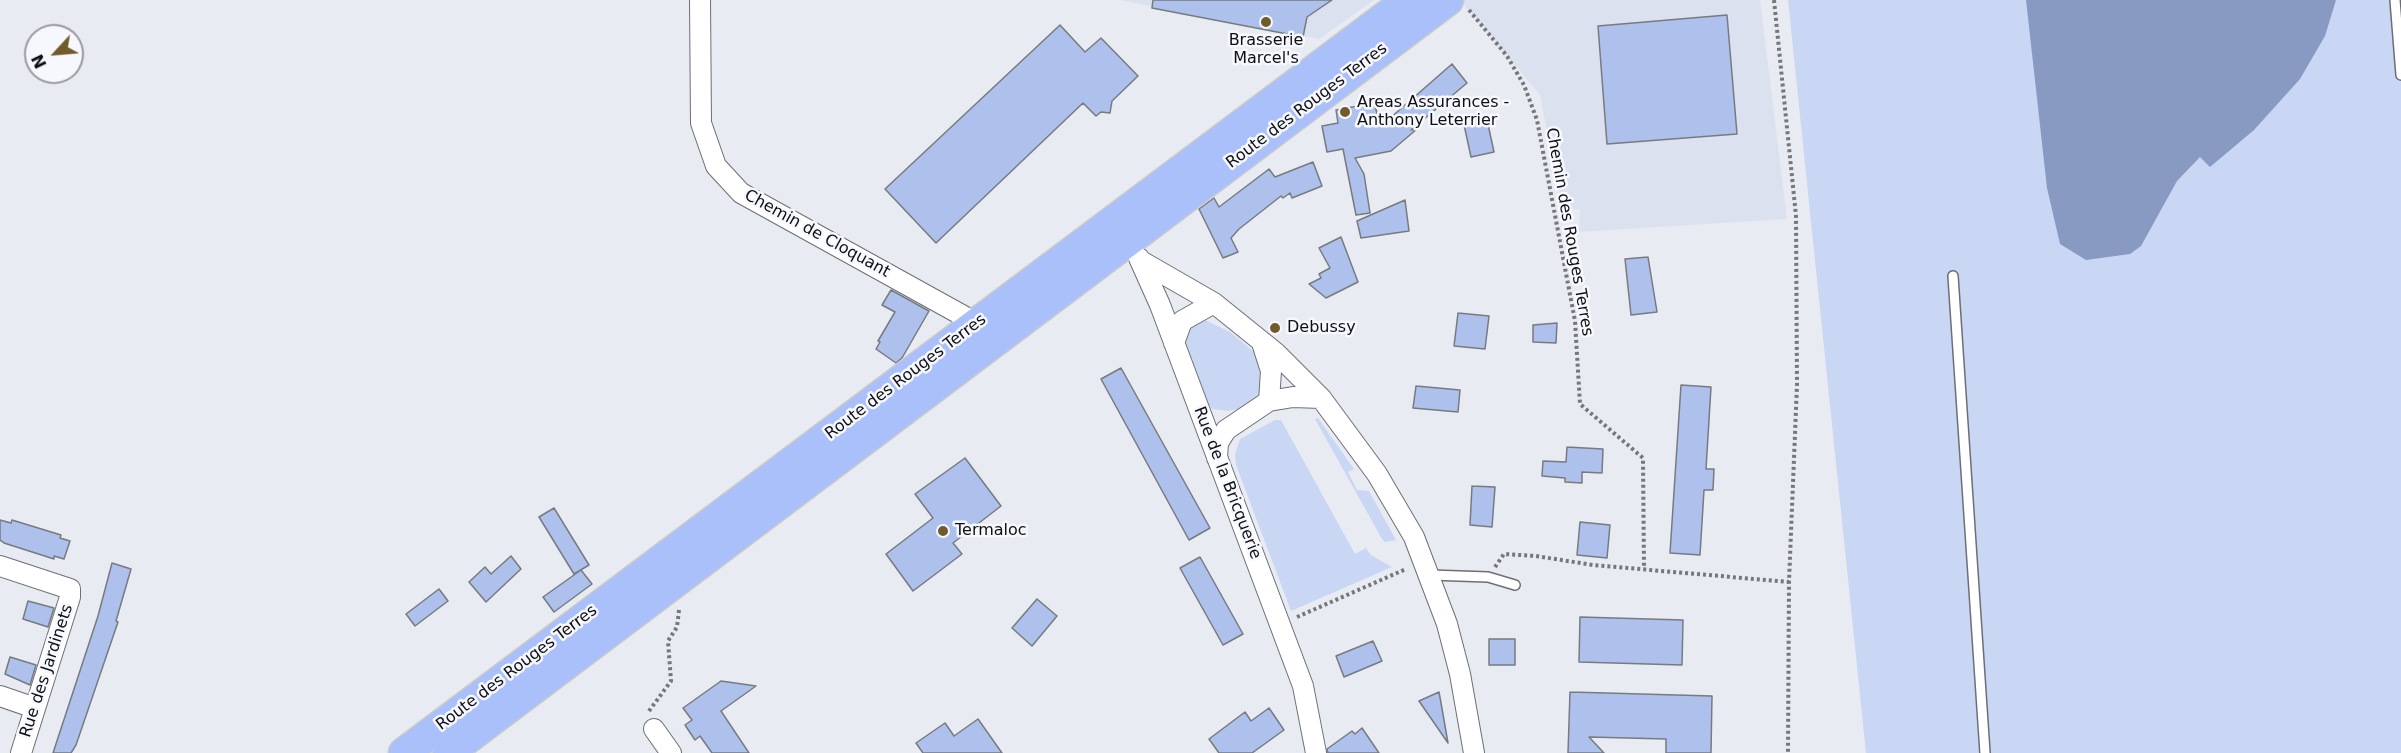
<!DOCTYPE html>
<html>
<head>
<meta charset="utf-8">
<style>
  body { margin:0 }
  #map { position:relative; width:2401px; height:753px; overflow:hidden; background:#e8ebf2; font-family:"DejaVu Sans",sans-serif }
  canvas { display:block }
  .north { position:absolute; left:24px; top:24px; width:60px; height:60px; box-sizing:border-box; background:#f6f8fe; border:2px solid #999b9f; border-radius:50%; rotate:244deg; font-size:16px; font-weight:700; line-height:24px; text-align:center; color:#0e0f11 }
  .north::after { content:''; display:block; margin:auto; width:21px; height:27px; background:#705c2b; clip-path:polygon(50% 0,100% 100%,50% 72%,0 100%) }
</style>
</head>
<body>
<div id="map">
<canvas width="2401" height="753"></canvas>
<div class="north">N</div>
</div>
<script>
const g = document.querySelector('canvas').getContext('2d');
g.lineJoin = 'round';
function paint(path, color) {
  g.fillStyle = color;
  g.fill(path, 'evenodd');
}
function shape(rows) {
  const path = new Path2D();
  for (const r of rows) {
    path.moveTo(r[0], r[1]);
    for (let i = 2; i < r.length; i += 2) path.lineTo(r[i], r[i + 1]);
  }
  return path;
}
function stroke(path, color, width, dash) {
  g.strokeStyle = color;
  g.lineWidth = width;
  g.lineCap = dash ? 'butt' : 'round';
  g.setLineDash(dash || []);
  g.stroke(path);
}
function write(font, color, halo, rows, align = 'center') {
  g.font = font + ' "DejaVu Sans",sans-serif';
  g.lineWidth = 5;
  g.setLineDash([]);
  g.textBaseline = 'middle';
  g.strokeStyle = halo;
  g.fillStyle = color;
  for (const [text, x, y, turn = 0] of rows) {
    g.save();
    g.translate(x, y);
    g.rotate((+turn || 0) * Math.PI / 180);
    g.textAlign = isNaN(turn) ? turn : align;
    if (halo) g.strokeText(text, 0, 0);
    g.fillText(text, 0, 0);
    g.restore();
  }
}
paint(shape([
  [1120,0,1374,0,1319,39],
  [1460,0,1760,0,1787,219,1579,232,1580,209,1562,210,1540,95]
]), '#dbe1ef');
paint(shape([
  [1788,0,2401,0,2401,753,1866,753],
  [1203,319,1230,332,1258,355,1262,365,1260,399,1240,409,1228,411,1212,409,1205,400,1186,349,1185,340,1192,324],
  [1318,418,1354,469,1348,472,1357,490,1369,491,1396,540,1385,542,1382,539,1315,419],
  [1275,420,1281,420,1355,554,1366,548,1371,555,1392,567,1291,611,1236,465,1235,454,1240,439]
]), '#cad7f4');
paint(shape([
  [2026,0,2336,0,2325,36,2300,79,2254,130,2210,167,2200,157,2177,181,2141,246,2130,254,2086,260,2060,244,2047,188]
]), '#8899c2');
const building = shape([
  [1153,0,1332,0,1307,17,1303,37,1152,8,1153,0],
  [1727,15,1737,134,1607,144,1598,26,1727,15],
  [1060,25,1085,52,1101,38,1138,76,1112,101,1110,113,1101,112,1096,116,1083,103,936,243,885,189,1060,25],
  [1452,64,1467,83,1411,130,1417,129,1391,151,1355,158,1364,174,1370,213,1356,215,1343,149,1327,152,1322,126,1338,123,1336,110,1374,103,1381,126,1452,64],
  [1486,115,1494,152,1471,157,1463,120,1486,115],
  [1313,162,1322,186,1292,198,1290,193,1283,198,1281,196,1239,229,1231,238,1238,252,1223,258,1199,209,1214,198,1219,207,1269,169,1275,177,1313,162],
  [1405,200,1409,231,1361,238,1357,221,1405,200],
  [1341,237,1358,282,1326,298,1309,284,1321,278,1319,274,1330,268,1319,248,1341,237],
  [1648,257,1657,312,1631,315,1625,259,1648,257],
  [891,290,929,311,902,358,896,363,876,349,880,342,878,341,895,312,882,305,891,290],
  [1458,313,1489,316,1485,349,1454,346,1458,313],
  [1557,323,1556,343,1533,342,1533,325,1557,323],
  [1121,368,1210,528,1189,540,1101,379,1121,368],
  [1681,385,1711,387,1706,469,1714,469,1713,490,1704,490,1700,555,1670,553,1681,385],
  [1416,386,1460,390,1458,412,1413,408,1416,386],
  [1567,447,1603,449,1602,473,1582,472,1582,483,1565,482,1565,478,1542,476,1543,461,1566,462,1567,447],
  [965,458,1001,506,953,543,962,554,913,591,886,554,933,518,915,494,965,458],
  [1472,486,1495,487,1492,527,1470,525,1472,486],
  [554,508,589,565,574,574,539,517,554,508],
  [0,520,11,523,12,520,61,535,60,538,70,541,64,559,54,556,54,559,4,543,0,540,0,520],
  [1580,522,1610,525,1607,558,1577,555,1580,522],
  [511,556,521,569,486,602,469,582,485,567,491,574,511,556],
  [1200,557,1243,634,1223,645,1180,568,1200,557],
  [112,563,131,569,116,621,118,622,76,745,71,753,53,753,98,616,112,563],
  [581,570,592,584,554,612,543,597,581,570],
  [439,589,448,601,415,626,406,614,439,589],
  [1037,599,1057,616,1032,646,1012,628,1037,599],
  [28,601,54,608,48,627,23,619,28,601],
  [1580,617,1683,620,1682,665,1579,662,1580,617],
  [1489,639,1515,639,1515,665,1489,665,1489,639],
  [1373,641,1382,661,1344,677,1336,656,1373,641],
  [10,657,36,665,30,685,5,674,10,657],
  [721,681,756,686,721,711,749,753,712,753,700,736,695,740,685,725,692,720,683,708,721,681],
  [1439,692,1441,703,1448,743,1419,701,1439,692],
  [1570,692,1712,696,1711,753,1666,753,1666,739,1589,737,1604,753,1568,753,1570,692],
  [1269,708,1284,730,1252,753,1219,753,1209,739,1245,712,1251,721,1269,708],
  [978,719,1002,753,923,753,916,743,945,723,954,736,978,719],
  [1362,728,1379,753,1328,753,1327,749,1352,731,1355,734,1362,728]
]);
paint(building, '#aec1ec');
stroke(building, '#777a80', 1.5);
const lane = shape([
  [2395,0,2401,75],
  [1953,276,1985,753],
  [1430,575,1488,577,1515,585]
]);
const street = shape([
  [700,0,701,123,716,166,741,193,978,324],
  [1139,258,1160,305,1303,686,1316,753],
  [1141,261,1214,303,1276,353,1321,398,1377,474,1414,537,1447,624,1460,674,1474,753],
  [1174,343,1182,321,1214,303],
  [1262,343,1271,371,1269,401],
  [1217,458,1218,443,1226,430,1269,401,1293,397,1321,398],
  [0,566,70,589,70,597,21,753],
  [0,696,35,708],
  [654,729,671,753]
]);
const primary = shape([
  [404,753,1408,0],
  [448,753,1448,0]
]);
stroke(lane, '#6c6f75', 12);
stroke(street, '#6c6f75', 22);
stroke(primary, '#cacacb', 33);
stroke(shape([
  [1774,0,1796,216,1797,384,1789,582,1788,753],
  [1469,10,1507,56,1524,85,1537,120,1575,321,1580,404,1643,458,1644,568],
  [1495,567,1504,554,1536,556,1593,565,1789,582],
  [1297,617,1406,569],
  [649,711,671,681,668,641,677,627,679,610]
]), '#75777b', 4, [3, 3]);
stroke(lane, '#fff', 9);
stroke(street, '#fff', 20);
stroke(primary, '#aac0fb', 30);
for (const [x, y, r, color] of [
  [1266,22,6,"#705c2b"],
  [1345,112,6,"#705c2b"],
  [1275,328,6,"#705c2b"],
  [943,531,6,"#705c2b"]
]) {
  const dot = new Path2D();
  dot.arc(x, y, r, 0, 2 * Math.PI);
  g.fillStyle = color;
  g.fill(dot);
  stroke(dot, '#f6f8fe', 2);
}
write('16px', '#0e0f11', '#f6f8fe', [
  ["Brasserie",1266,41,"center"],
  ["Marcel's",1266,59,"center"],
  ["Areas Assurances -",1357,103],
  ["Anthony Leterrier",1357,121],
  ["Debussy",1287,328],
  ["Termaloc",955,531]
], 'left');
write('16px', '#0e0f11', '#f6f8fe', [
  ["Route des Rouges Terres",1307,106,-37],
  ["Chemin des Rouges Terres",1569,232,80],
  ["Chemin de Cloquant",817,234,29],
  ["Route des Rouges Terres",906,377,-37],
  ["Rue de la Bricquerie",1227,483,69],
  ["Route des Rouges Terres",517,668,-37],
  ["Rue des Jardinets",47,671,-72]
]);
</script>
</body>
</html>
